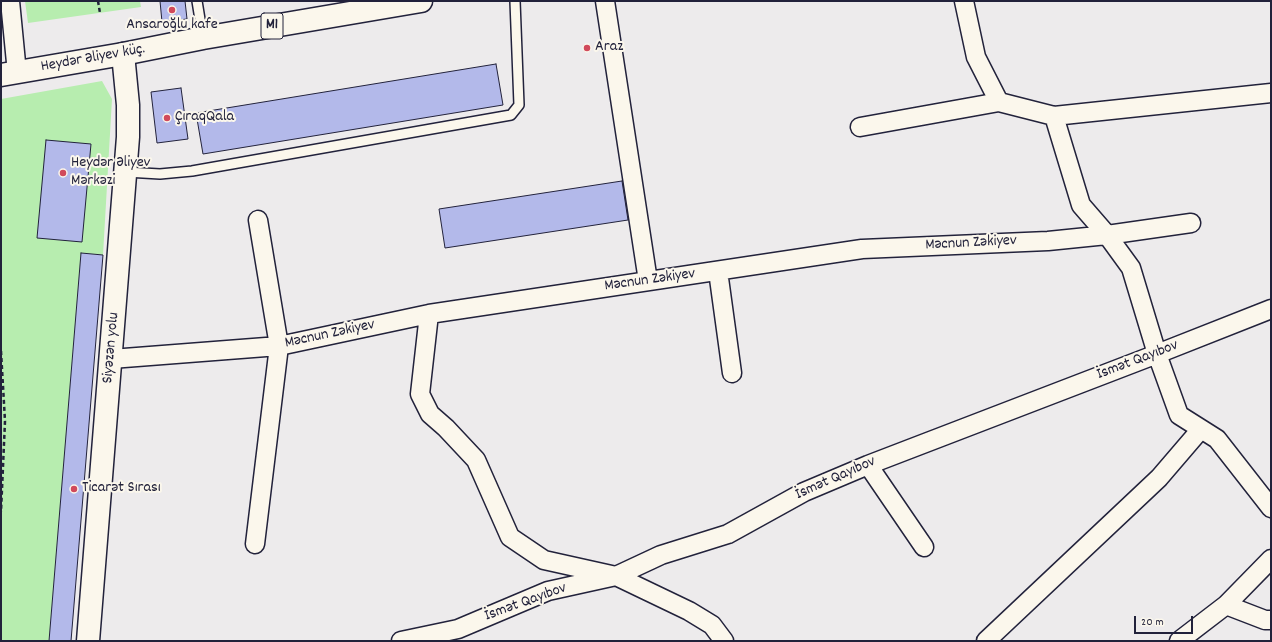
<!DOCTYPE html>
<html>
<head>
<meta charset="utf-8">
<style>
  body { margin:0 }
  #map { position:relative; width:1272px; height:642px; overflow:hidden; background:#edebec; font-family:Dekko,sans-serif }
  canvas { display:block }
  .frame { position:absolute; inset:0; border:2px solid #22223b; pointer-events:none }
  .scale { position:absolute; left:1134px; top:616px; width:59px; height:18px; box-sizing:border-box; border:2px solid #22223b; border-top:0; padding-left:5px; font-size:12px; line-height:14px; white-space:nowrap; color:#22223b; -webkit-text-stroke:3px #fbf7ec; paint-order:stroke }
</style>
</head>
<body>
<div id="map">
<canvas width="1272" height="642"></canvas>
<div class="frame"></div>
<div class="scale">20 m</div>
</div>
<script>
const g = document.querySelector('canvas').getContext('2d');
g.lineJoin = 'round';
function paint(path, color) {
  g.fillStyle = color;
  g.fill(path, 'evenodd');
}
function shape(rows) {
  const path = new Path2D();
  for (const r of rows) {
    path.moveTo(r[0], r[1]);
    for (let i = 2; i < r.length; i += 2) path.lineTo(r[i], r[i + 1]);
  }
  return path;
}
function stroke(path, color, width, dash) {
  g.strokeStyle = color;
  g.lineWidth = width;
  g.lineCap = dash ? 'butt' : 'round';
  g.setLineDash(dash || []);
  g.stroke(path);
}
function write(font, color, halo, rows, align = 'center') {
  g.font = font + ' Dekko,sans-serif';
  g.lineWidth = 4;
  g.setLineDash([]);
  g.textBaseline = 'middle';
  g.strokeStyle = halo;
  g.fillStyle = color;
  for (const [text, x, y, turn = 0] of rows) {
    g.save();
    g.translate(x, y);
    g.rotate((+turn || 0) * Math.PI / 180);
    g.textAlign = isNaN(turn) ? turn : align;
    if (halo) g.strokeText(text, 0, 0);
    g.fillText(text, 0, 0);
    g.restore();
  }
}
paint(shape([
  [25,1,140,1,141,7,28,23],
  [102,81,112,99,103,255,81,254,49,641,1,641,1,99]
]), '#b7edaf');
const building = shape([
  [160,1,185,1,187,19,162,22,160,1],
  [496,64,503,105,203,154,196,113,496,64],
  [181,88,188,139,157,143,151,92,181,88],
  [46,140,91,144,82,242,37,238,46,140],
  [622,181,628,220,445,248,439,209,622,181],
  [81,253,103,255,71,641,49,641,81,253]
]);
paint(building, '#b3b9ea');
stroke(building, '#22223b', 1);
const lane = shape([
  [197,1,203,38],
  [126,172,160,174,192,171,511,115,519,105,515,1]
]);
const street = shape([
  [10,1,17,73],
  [605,1,648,281],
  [964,1,976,57,999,102,1054,116,1081,205,1107,235,1131,268,1157,354,1179,415,1217,439,1271,508],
  [1054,116,1271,93],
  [860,127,999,102],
  [718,271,732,373],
  [429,314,420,394,430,414,446,428,476,460,510,537,544,560,616,576,689,611,712,625,724,641],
  [111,359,279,346,429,314,862,249,1048,241,1107,235,1191,223],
  [868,465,924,547],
  [255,544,279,346,258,220],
  [1226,605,1265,620,1271,620],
  [401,641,458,629,548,591,616,576,661,555,728,534,804,492,868,465,1157,354,1271,309],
  [986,641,1159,478,1201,429],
  [1179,641,1226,605,1271,559]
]);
const secondary = shape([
  [88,641,128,137,128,105,123,54]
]);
const primary = shape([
  [1,75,123,54,203,38,421,1]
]);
stroke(lane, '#22223b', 12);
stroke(street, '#22223b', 21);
stroke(secondary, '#22223b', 25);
stroke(primary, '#22223b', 25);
stroke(shape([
  [98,1,100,13],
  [1,351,5,421,1,512]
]), '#22223b', 2.5, [4, 3]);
stroke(lane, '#fbf7ec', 9);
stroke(street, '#fbf7ec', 18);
stroke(secondary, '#fbf7ec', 22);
stroke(primary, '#fbf7ec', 22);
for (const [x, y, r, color] of [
  [172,10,4,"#d1495b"],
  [587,48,4,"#d1495b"],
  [167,118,4,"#d1495b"],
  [63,173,4,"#d1495b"],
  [74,489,4,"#d1495b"]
]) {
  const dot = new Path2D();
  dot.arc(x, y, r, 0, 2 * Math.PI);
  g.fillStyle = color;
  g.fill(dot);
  stroke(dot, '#fbf7ec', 1.5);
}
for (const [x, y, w] of [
  [272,26,22]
]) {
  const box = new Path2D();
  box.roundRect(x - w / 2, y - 13, w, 26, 3);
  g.fillStyle = '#fbf7ec';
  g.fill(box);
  stroke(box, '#22223b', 1);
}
write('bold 15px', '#22223b', null, [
  ["M1",272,26]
]);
write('16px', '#22223b', '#fbf7ec', [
  ["Ansaroğlu kafe",172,26,"center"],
  ["Araz",595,48],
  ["ÇıraqQala",175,118],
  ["Heydər Əliyev",71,164],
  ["Mərkəzi",71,182],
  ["Ticarət Sırası",82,489]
], 'left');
write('16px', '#22223b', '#fbf7ec', [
  ["Heydər Əliyev küç.",93,59,-10],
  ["Məcnun Zəkiyev",971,244,-3],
  ["Məcnun Zəkiyev",650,281,-8],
  ["Məcnun Zəkiyev",330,335,-12],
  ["Siyəzən yolu",112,348,-85],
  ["İsmət Qayıbov",1138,361,-21],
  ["İsmət Qayıbov",836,479,-24],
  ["İsmət Qayıbov",526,603,-20]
]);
</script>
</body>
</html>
